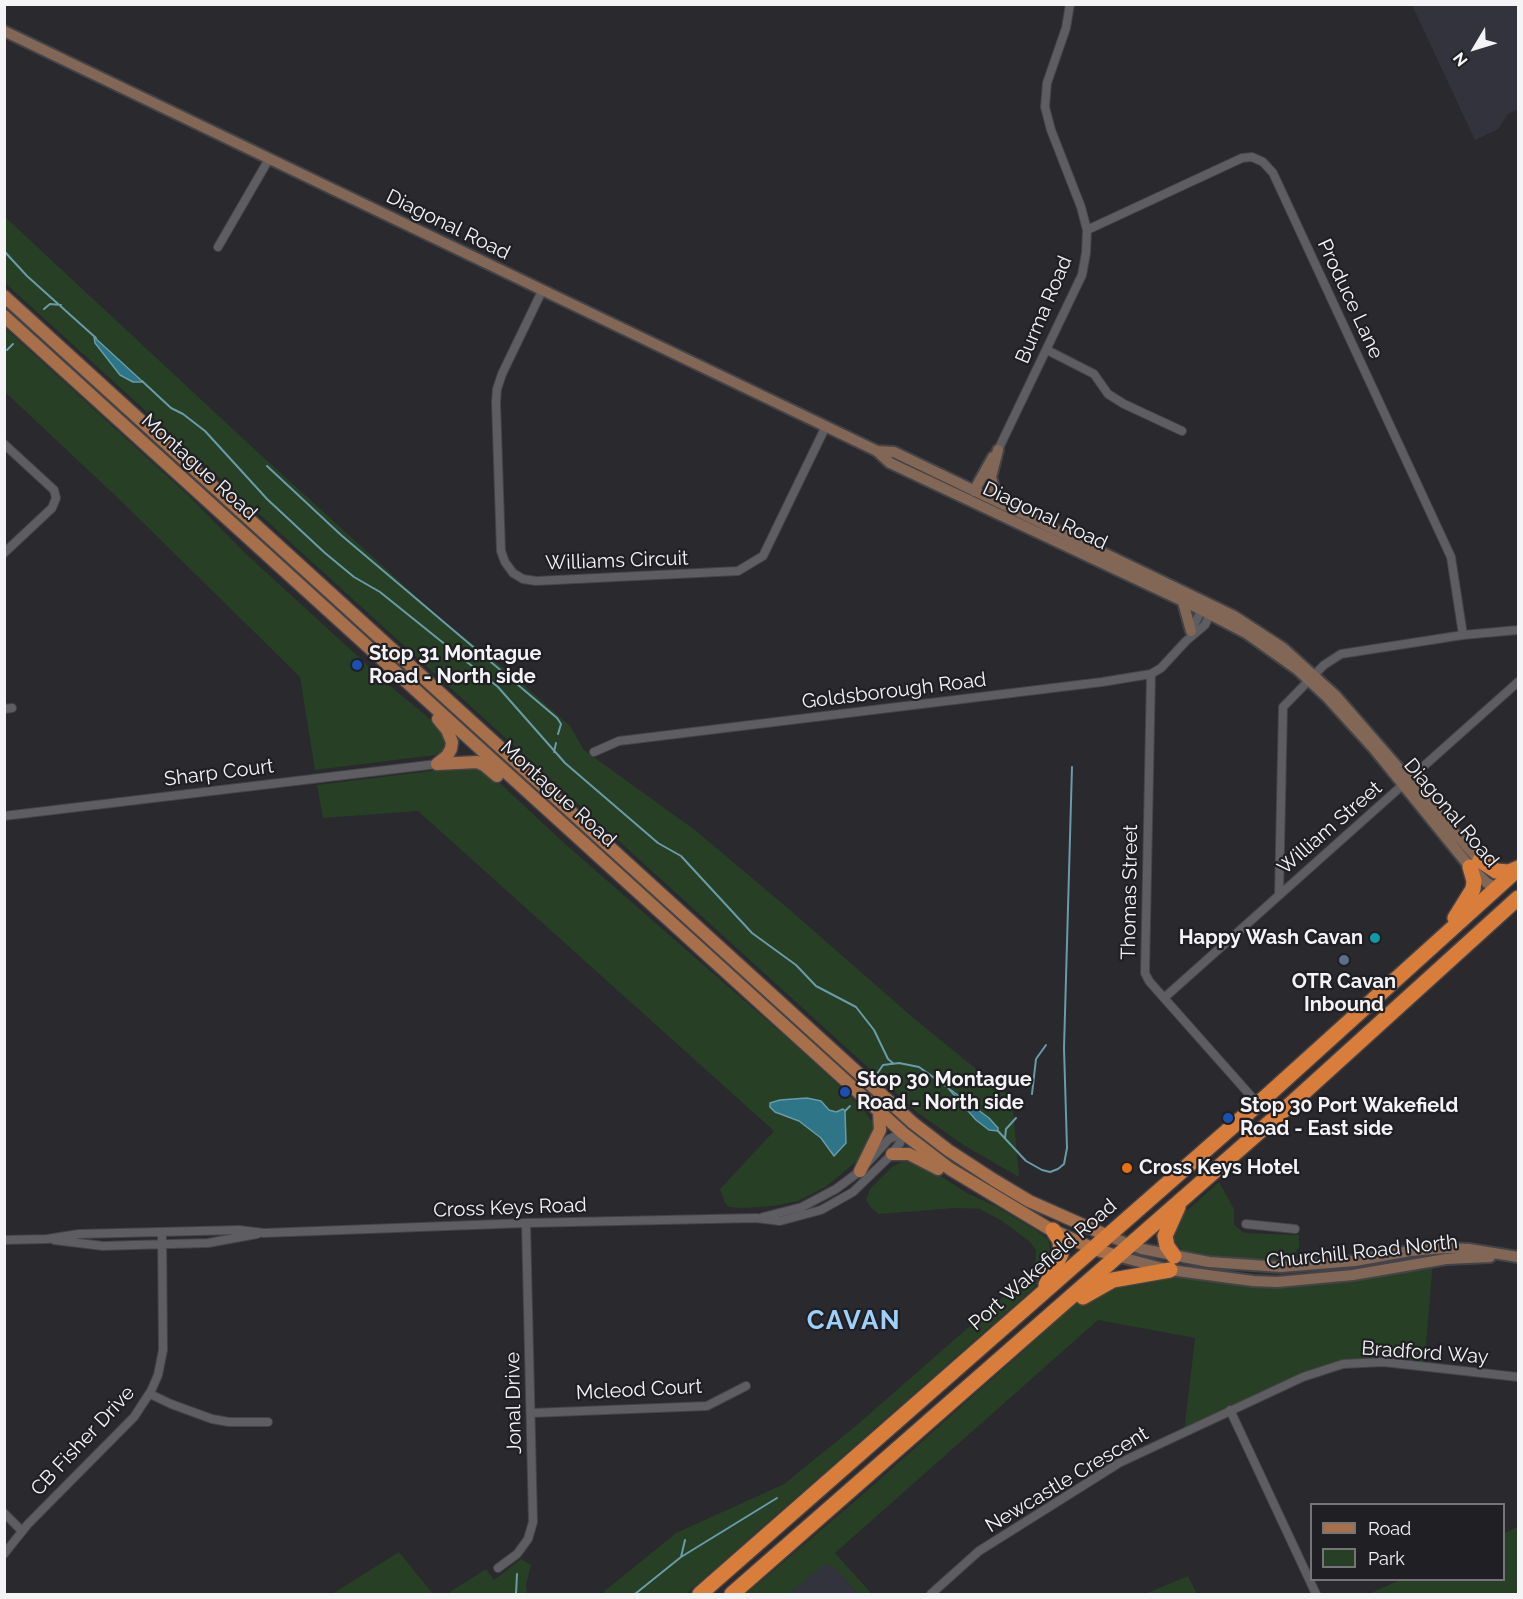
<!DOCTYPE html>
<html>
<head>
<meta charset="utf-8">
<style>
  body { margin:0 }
  #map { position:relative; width:1523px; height:1599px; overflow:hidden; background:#29292e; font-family:Raleway,sans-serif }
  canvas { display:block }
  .frame { position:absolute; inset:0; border:6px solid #f4f4f7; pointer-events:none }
  .legend { position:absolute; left:1310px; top:1503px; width:195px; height:78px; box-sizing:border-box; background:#202024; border:2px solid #757578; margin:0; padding:8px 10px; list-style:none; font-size:18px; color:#f4f4f7 }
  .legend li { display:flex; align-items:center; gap:12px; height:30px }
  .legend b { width:30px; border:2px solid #757578 }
  .north { position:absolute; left:1445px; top:18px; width:60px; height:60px; -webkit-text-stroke:4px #202024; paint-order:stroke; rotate:232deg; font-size:16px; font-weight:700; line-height:24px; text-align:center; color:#f4f4f7 }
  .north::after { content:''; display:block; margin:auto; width:21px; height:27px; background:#f4f4f7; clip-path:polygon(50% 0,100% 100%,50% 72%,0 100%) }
</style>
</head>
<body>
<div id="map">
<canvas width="1523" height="1599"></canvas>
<div class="frame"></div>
<ul class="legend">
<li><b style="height:8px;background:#a7704a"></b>Road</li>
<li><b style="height:16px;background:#273f24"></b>Park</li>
</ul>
<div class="north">N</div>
</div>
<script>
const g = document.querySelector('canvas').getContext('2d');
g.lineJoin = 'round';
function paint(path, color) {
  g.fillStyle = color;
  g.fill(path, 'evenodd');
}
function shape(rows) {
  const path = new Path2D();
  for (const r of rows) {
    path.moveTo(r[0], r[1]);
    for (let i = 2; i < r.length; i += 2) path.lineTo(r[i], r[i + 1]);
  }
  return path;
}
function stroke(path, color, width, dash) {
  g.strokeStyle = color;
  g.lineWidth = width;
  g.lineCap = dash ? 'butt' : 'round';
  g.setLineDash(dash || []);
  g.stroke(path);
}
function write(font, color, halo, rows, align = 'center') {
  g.font = font + ' Raleway,sans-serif';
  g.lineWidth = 4.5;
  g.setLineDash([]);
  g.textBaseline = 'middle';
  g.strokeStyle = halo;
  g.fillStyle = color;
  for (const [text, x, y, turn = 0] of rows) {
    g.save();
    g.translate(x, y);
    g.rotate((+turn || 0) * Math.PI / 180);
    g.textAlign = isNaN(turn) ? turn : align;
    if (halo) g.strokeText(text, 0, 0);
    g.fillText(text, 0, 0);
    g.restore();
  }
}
paint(shape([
  [1412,5,1518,5,1518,109,1508,114,1498,129,1475,140],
  [822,1565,829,1565,836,1569,858,1594,789,1594]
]), '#33333d');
paint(shape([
  [4,216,251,446,442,620,515,677,570,726,584,750,695,830,790,910,917,1021,1012,1098,1019,1177,965,1146,918,1113,5,283],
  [4,327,188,495,245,553,397,692,428,717,441,733,445,741,442,753,435,755,315,770,300,677,121,501,5,392],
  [473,766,487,771,563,842,794,1044,860,1105,874,1124,871,1138,859,1159,827,1186,798,1201,774,1206,741,1208,729,1207,725,1203,720,1189,774,1131,418,811,323,818,317,785],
  [904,1161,916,1164,936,1173,967,1193,995,1206,1034,1229,1048,1239,1051,1252,1049,1262,1042,1277,1033,1289,686,1594,601,1594,676,1533,784,1484,858,1424,1027,1276,1035,1264,1036,1250,1029,1241,1002,1221,980,1209,956,1208,879,1214,871,1208,866,1200,870,1189,892,1167],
  [1219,1182,1234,1209,1234,1225,1244,1233,1299,1235,1299,1247,1294,1255,1285,1262,1268,1262,1190,1253,1182,1250,1174,1240,1173,1236,1174,1229,1182,1215],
  [1433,1261,1424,1367,1342,1364,1300,1379,1184,1432,1195,1338,1098,1320,835,1553,872,1594,858,1594,836,1569,829,1565,822,1566,789,1594,746,1594,862,1495,1087,1294,1170,1270,1253,1281],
  [1518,1527,1518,1594,1369,1594,1400,1580,1504,1580,1504,1533],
  [399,1552,433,1594,332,1594],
  [521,1559,531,1565,526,1585,527,1594,447,1594,486,1569,494,1580],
  [1188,1576,1197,1594,1145,1594]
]), '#273f24');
const water = shape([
  [94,337,143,382,133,382,120,375,95,343,94,337],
  [947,1087,989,1118,998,1128,998,1131,989,1130,976,1120,947,1087],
  [807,1098,821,1101,829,1110,836,1112,843,1109,845,1111,846,1143,834,1156,821,1138,799,1121,775,1112,770,1107,770,1103,780,1100,807,1098]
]);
paint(water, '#2d7587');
stroke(water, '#699ba9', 1.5);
stroke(shape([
  [4,251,27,276,96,338],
  [44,309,50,304,61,305],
  [7,350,13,344],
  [142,381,171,408,183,414,205,431,267,499,325,553,354,577,380,592,498,687,565,763,658,843,681,856,752,933,796,965,816,986,856,1007,874,1030,888,1059,894,1064],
  [267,466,341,535,557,718,561,724,558,734],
  [554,752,556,743],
  [877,1074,883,1065,899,1063,919,1067,947,1087],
  [1032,1094,1036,1059,1046,1045],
  [845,1111,850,1106],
  [998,1131,1026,1161,1042,1170,1050,1172,1058,1169,1064,1164,1067,1148,1064,1048,1072,767],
  [1005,1138,1006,1129,1016,1118],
  [681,1557,685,1540],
  [516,1594,517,1574],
  [635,1594,681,1557,777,1498]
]), '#699ba9', 2);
const street = shape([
  [1087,230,1242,158,1252,157,1263,162,1273,173,1451,557,1463,635],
  [218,247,269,159],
  [542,291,502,374,497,389,496,402,501,551,505,562,513,573,523,579,536,581,738,571,763,556,826,426],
  [1047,350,1094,374,1108,394,1124,404,1182,431],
  [4,444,54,490,56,498,52,508,4,553],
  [998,450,1082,275,1086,253,1087,230,1081,207,1051,130,1045,107,1047,83,1066,28,1070,4],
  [1191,631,1203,607],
  [1151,674,1145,973,1149,981,1164,998,1258,1104],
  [4,709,12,708],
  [594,752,619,741,1102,682,1151,674,1161,668,1186,641,1205,625,1212,610],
  [4,816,437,764],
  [1279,895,1283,707,1324,665,1341,654,1463,635,1518,630],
  [1164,998,1518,682],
  [763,1217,802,1207,836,1189,860,1171,889,1139,903,1133],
  [1246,1224,1295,1229],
  [4,1240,47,1239,79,1234,239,1230,264,1233,526,1223,756,1218,780,1221,821,1210,853,1192,888,1158,900,1143,903,1133],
  [54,1240,103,1246,134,1245,208,1243,257,1234],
  [150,1394,171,1404,212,1419,229,1422,268,1422],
  [1230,1410,1316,1594],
  [532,1413,707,1406,746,1386],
  [4,1513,22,1531],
  [4,1554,28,1524,134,1417,151,1391,158,1375,163,1350,162,1232],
  [498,1568,517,1554,528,1539,533,1522,526,1223],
  [931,1594,979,1551,1119,1463,1303,1377,1343,1364,1383,1362,1518,1377]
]);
const secondary = shape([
  [4,31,877,451,890,463,1202,610,1246,633,1298,670,1326,696,1375,750,1470,867,1487,883,1497,888],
  [877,451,894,452,998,502,1234,616,1283,648,1336,696,1483,865],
  [974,491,993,457],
  [998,502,991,477,998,450],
  [1183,602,1191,631],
  [1108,1236,1142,1249,1209,1262,1281,1267,1355,1261,1410,1251,1446,1248,1469,1249,1518,1257],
  [1117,1256,1170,1270,1253,1281,1277,1282,1353,1275,1446,1259,1490,1257]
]);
const primary = shape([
  [4,296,913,1123,948,1150,994,1180,1029,1201,1108,1236],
  [4,316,903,1133,950,1169,1048,1228,1094,1249,1117,1256],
  [437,764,477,762,484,765,497,776],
  [437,764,447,756,451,749,452,742,447,730,438,719],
  [892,1154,909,1154,938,1169],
  [860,1171,880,1130,879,1112]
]);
const highway = shape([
  [1480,860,1496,871,1509,872,1518,868],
  [1455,918,1473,889,1474,881,1470,867],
  [1174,1256,1167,1246,1165,1236,1178,1207],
  [1046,1285,1061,1254,1060,1241,1053,1230],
  [1083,1297,1113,1280,1170,1270],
  [700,1594,1258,1104,1518,869],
  [732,1594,1292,1103,1518,898]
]);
stroke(street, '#444448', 10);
stroke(secondary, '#444448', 14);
stroke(primary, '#444448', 15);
stroke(highway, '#444448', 18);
stroke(street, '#5d5d62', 8);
stroke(secondary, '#826756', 10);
stroke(primary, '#a7704a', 12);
stroke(highway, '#d97d3a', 15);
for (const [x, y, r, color] of [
  [357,665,6,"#1a4fb4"],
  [1375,938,6,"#0f9aa8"],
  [1344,960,6,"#5c6f8a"],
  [845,1092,6,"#1a4fb4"],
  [1228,1118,6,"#1a4fb4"],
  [1127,1168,6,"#e8710a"]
]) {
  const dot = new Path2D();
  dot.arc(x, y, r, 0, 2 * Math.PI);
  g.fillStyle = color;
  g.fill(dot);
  stroke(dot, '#202024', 2);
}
write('20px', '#f4f4f7', '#202024', [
  ["Diagonal Road",448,225,26],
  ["Produce Lane",1350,299,65],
  ["Burma Road",1044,310,-67],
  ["Montague Road",199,467,42],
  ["Diagonal Road",1045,516,25],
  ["Williams Circuit",617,561,-2],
  ["Goldsborough Road",894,691,-7],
  ["Sharp Court",219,773,-7],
  ["Montague Road",558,794,42],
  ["Diagonal Road",1451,813,50],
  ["William Street",1330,828,-41],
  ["Thomas Street",1130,892,-89],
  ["Cross Keys Road",510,1208,-2],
  ["Churchill Road North",1362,1252,-6],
  ["Port Wakefield Road",1043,1265,-41],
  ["Bradford Way",1425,1353,4],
  ["Mcleod Court",639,1390,-3],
  ["Jonal Drive",514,1403,-91],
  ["CB Fisher Drive",83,1441,-47],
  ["Newcastle Crescent",1067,1480,-31]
]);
write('bold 20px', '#f4f4f7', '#202024', [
  ["Stop 31 Montague",369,654],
  ["Road - North side",369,677],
  ["Happy Wash Cavan",1363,938,"right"],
  ["OTR Cavan",1344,982,"center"],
  ["Inbound",1344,1005,"center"],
  ["Stop 30 Montague",857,1080],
  ["Road - North side",857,1103],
  ["Stop 30 Port Wakefield",1240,1106],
  ["Road - East side",1240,1129],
  ["Cross Keys Hotel",1139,1168]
], 'left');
g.letterSpacing = '1.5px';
write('bold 26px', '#9dd0fa', '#202024', [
  ["CAVAN",854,1321]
]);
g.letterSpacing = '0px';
</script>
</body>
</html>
